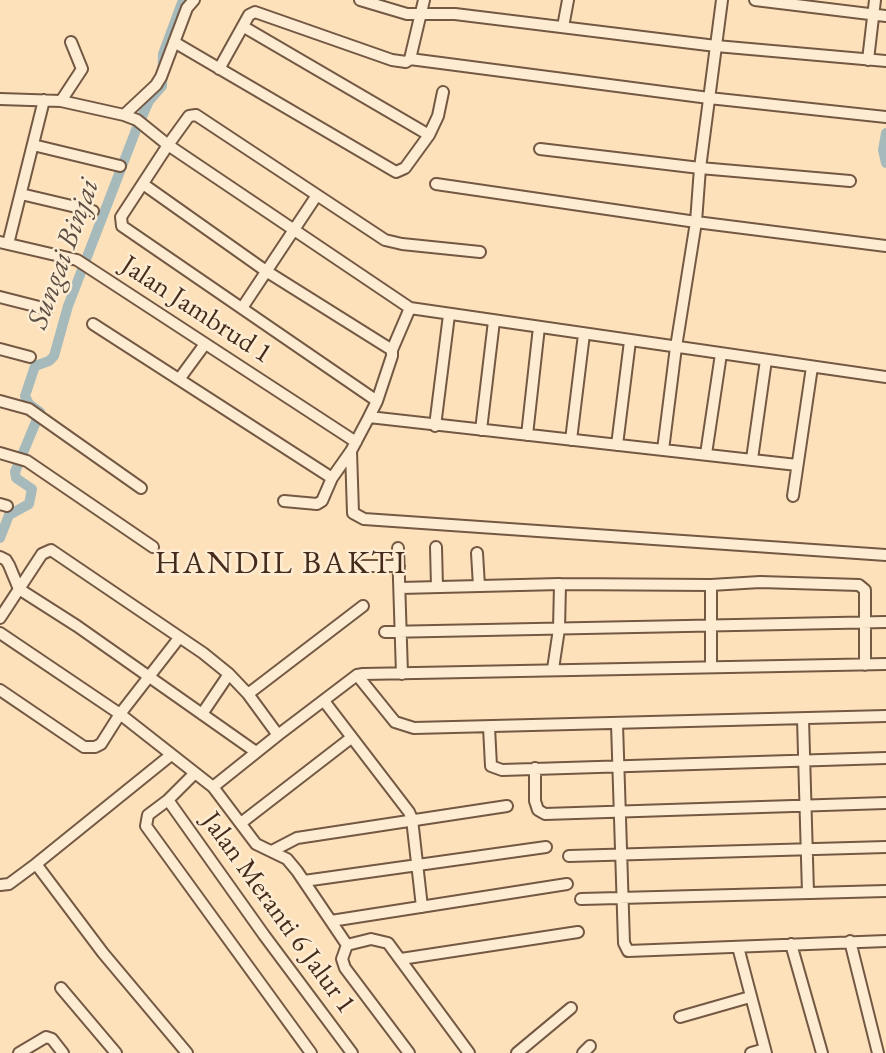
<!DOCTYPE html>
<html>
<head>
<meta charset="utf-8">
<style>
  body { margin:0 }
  canvas { display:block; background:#fde1ba }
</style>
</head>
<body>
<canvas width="886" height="1053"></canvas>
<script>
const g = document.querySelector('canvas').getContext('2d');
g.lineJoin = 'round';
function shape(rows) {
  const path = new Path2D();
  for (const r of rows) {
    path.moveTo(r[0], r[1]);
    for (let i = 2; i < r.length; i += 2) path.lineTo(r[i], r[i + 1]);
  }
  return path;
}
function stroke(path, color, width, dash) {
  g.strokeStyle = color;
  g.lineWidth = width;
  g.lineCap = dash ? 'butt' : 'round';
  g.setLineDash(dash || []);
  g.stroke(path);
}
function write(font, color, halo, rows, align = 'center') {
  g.font = font + ' "EB Garamond",serif';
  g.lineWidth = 5;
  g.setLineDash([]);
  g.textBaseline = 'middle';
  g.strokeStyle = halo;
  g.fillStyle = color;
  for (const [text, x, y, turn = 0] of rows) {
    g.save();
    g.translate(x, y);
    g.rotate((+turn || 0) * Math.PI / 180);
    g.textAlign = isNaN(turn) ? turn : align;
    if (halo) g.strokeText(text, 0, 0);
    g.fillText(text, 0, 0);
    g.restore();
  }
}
stroke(shape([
  [886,133,883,150,886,163],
  [0,538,9,515,29,504,32,489,16,478,15,472,40,412,29,404,25,396,35,366,49,361,54,356,68,306,136,130,149,101,162,86,163,54,183,0]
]), '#a6babc', 10);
const minor = shape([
  [360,0,407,14,455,14,716,46,886,61],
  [755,0,886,16],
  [244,27,429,135],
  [563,27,568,0],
  [174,42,396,172,405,168,429,135,438,116,443,92],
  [410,59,709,98,886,117],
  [868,60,875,0],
  [219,69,249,15,255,12,392,60,406,62,410,59,424,0],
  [0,99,61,101,124,115,137,120,168,145,410,308,886,377],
  [61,101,82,69,71,42],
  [124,115,156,85,161,77,187,8,194,0],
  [33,145,120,166],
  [540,149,700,168,850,181],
  [143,184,266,271,392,350],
  [436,184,696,222,886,246],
  [21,194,93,211],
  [0,242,77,260,356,442],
  [8,244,44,100],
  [0,297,47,309],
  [242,308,317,195],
  [410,308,392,350,392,356,377,401,369,417,797,465],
  [93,324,332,478,351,451,369,417],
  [0,349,30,357],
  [180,378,205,344],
  [0,401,29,409,141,488],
  [377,401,122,226,121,217,168,145,189,116,196,115,385,240,402,244,480,252],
  [435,426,449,315],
  [481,430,494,321],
  [527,435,539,327],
  [571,440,584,334],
  [617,445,630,341],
  [663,450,676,347,696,222,700,168,722,0],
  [351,451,353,513,364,519,886,555],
  [0,453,27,461,153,547],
  [706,454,721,354],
  [752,459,766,360],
  [793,496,812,367],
  [284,501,317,504,322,501,332,478],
  [0,504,7,506],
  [436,547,437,587],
  [398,548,402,674],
  [477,553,479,586],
  [0,557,6,560,9,565,19,589,77,626,256,752],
  [362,566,399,566],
  [400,588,560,584,711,585,760,582,859,585,865,590,865,665],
  [0,618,42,554,51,550,203,653,229,674,248,694,278,735],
  [385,632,886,622],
  [0,633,120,714,213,787,256,844,287,859,297,871,347,945,342,959,345,968,409,1053],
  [711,666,711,585],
  [553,669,559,629,560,584],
  [357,675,395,722,414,728,886,716],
  [0,690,84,747,95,747,101,744,120,714,179,638],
  [248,694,363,606],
  [324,701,409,812,412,819,422,907],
  [202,714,229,674],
  [803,719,808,893],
  [617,724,624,943,628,951,886,941],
  [489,727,491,766,502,770,886,758],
  [171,755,36,864,103,953,187,1053],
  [535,768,535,801,538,810,545,814,886,803],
  [195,773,168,800,148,815,146,826,311,1053],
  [213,787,278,735,357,675,363,674,886,664],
  [168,800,264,935,352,1053],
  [241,823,351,738],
  [272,851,297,838,507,806],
  [569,856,886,847],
  [304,881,546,847],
  [0,885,9,884,36,864],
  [581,899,886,891],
  [331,921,567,884],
  [850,941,878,1053],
  [791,944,822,1053],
  [347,945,371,939,388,943,469,1053],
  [738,947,766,1053],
  [401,959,578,932],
  [61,988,116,1053],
  [680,1017,750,997],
  [19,1053,46,1037,52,1039,63,1053],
  [517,1053,571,1008],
  [583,1053,590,1046],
  [751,1053,765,1049]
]);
stroke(minor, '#735844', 14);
stroke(minor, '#feecd2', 10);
write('28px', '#452b1c', '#feecd2', [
  ["Jalan Jambrud 1",196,310,33],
  ["Jalan Meranti 6 Jalur 1",278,913,54]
]);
write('italic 30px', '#5d4f44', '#feecd2', [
  ["Sungai Binjai",64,254,-70]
]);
g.letterSpacing = '2px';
write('32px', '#452b1c', '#feecd2', [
  ["HANDIL BAKTI",281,564]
]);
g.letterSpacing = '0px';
</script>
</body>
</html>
